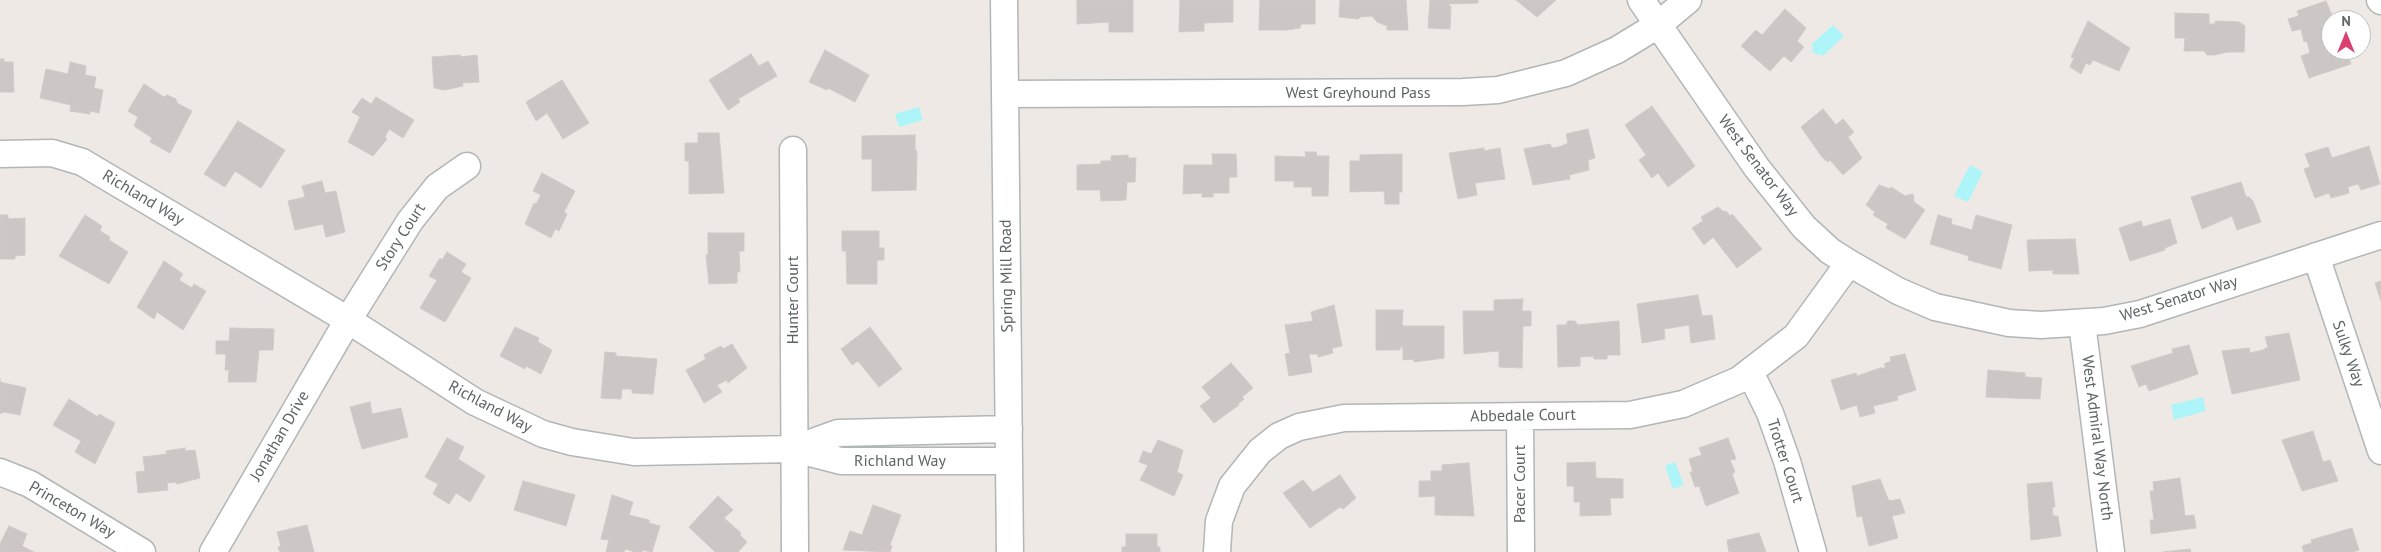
<!DOCTYPE html>
<html>
<head>
<meta charset="utf-8">
<style>
  body { margin:0 }
  #map { position:relative; width:2381px; height:552px; overflow:hidden; background:#efe9e6; font-family:"PT Sans",sans-serif }
  canvas { display:block }
  .north { position:absolute; left:2321px; top:10px; width:50px; height:50px; box-sizing:border-box; background:#fff; border:1px solid #bfc1c1; border-radius:50%; rotate:0deg; font-size:14px; font-weight:700; line-height:20px; text-align:center; color:#5e6465 }
  .north::after { content:''; display:block; margin:auto; width:18px; height:22px; background:#db4070; clip-path:polygon(50% 0,100% 100%,50% 72%,0 100%) }
</style>
</head>
<body>
<div id="map">
<canvas width="2381" height="552"></canvas>
<div class="north">N</div>
</div>
<script>
const g = document.querySelector('canvas').getContext('2d');
g.lineJoin = 'round';
function paint(path, color) {
  g.fillStyle = color;
  g.fill(path, 'evenodd');
}
function shape(rows) {
  const path = new Path2D();
  for (const r of rows) {
    path.moveTo(r[0], r[1]);
    for (let i = 2; i < r.length; i += 2) path.lineTo(r[i], r[i + 1]);
  }
  return path;
}
function stroke(path, color, width, dash) {
  g.strokeStyle = color;
  g.lineWidth = width;
  g.lineCap = dash ? 'butt' : 'round';
  g.setLineDash(dash || []);
  g.stroke(path);
}
function write(font, color, halo, rows, align = 'center') {
  g.font = font + ' "PT Sans",sans-serif';
  g.lineWidth = 4;
  g.setLineDash([]);
  g.textBaseline = 'middle';
  g.strokeStyle = halo;
  g.fillStyle = color;
  for (const [text, x, y, turn = 0] of rows) {
    g.save();
    g.translate(x, y);
    g.rotate((+turn || 0) * Math.PI / 180);
    g.textAlign = isNaN(turn) ? turn : align;
    if (halo) g.strokeText(text, 0, 0);
    g.fillText(text, 0, 0);
    g.restore();
  }
}
paint(shape([
  [1833,25,1844,36,1823,56,1820,54,1817,55,1811,50,1814,48,1811,45],
  [919,107,923,120,899,127,895,114],
  [1970,165,1983,172,1968,202,1954,196],
  [2203,397,2206,411,2174,420,2171,405],
  [1675,462,1684,485,1673,489,1665,466]
]), '#adf5f8');
const building = shape([
  [1077,0,1133,0,1133,32,1109,32,1109,22,1077,24,1077,0],
  [1180,0,1233,0,1233,22,1204,23,1204,31,1179,32,1180,0],
  [1260,0,1315,0,1315,24,1301,24,1300,28,1286,30,1259,30,1260,0],
  [1340,0,1406,0,1408,30,1387,30,1387,26,1377,22,1372,16,1360,17,1358,19,1339,17,1340,0],
  [1430,0,1478,0,1478,3,1448,4,1451,7,1450,29,1428,28,1430,0],
  [1516,0,1556,0,1537,17,1516,0],
  [2326,1,2333,18,2331,20,2331,50,2347,50,2351,64,2309,78,2301,56,2310,53,2307,41,2304,42,2301,29,2292,31,2288,19,2299,16,2297,11,2326,1],
  [1785,9,1806,28,1797,41,1804,47,1791,62,1784,56,1770,71,1741,46,1756,30,1762,35,1785,9],
  [2175,13,2209,14,2209,24,2215,24,2215,21,2239,22,2245,26,2244,52,2228,52,2214,55,2207,55,2204,51,2184,51,2185,38,2175,38,2175,13],
  [2088,21,2130,48,2119,71,2093,60,2090,65,2086,63,2081,74,2070,67,2074,58,2071,57,2088,21],
  [825,50,869,75,855,102,828,88,827,90,809,82,825,50],
  [751,54,759,66,768,61,777,76,738,99,740,102,728,110,709,80,751,54],
  [460,55,460,57,477,55,479,82,462,83,463,86,445,90,434,88,432,57,460,55],
  [0,59,4,59,4,62,13,62,14,92,0,92,0,59],
  [70,62,86,66,85,75,96,77,94,88,103,90,99,113,90,111,90,114,70,111,71,105,40,98,46,69,68,74,70,62],
  [562,80,589,123,563,139,547,113,536,121,526,102,562,80],
  [144,84,164,97,167,95,176,99,177,103,192,111,170,153,150,142,152,138,134,126,138,117,128,111,144,84],
  [376,97,414,120,403,138,389,129,385,137,387,139,373,156,348,142,360,117,352,112,362,98,371,104,376,97],
  [1652,106,1695,166,1668,187,1658,173,1652,178,1639,160,1646,155,1625,125,1652,106],
  [1823,109,1836,125,1843,119,1854,132,1848,137,1862,158,1843,175,1830,160,1828,162,1822,157,1801,127,1823,109],
  [238,121,285,150,261,188,235,171,225,187,204,174,238,121],
  [1588,129,1595,158,1588,160,1589,170,1569,175,1570,179,1533,185,1524,149,1550,144,1552,148,1559,147,1568,143,1566,134,1588,129],
  [698,133,719,133,724,193,689,194,689,161,685,161,685,143,698,143,698,133],
  [915,135,915,150,917,151,916,190,872,191,872,159,862,159,862,136,915,135],
  [2369,146,2380,184,2361,190,2358,184,2348,187,2349,193,2331,198,2329,193,2315,198,2304,169,2310,167,2305,154,2328,147,2332,158,2369,146],
  [1484,148,1484,151,1500,148,1505,179,1475,183,1477,195,1458,199,1449,153,1484,148],
  [1305,152,1316,152,1317,156,1329,156,1328,196,1312,196,1312,187,1294,187,1294,181,1275,181,1275,156,1306,157,1305,152],
  [1212,154,1236,154,1237,177,1229,177,1229,193,1213,193,1213,197,1202,197,1202,193,1183,194,1184,165,1213,165,1212,154],
  [1402,154,1402,192,1399,192,1399,204,1385,204,1384,191,1350,192,1350,161,1360,161,1360,155,1402,154],
  [1128,155,1128,158,1136,158,1135,182,1127,182,1126,200,1101,201,1100,190,1077,190,1077,165,1101,164,1101,161,1111,161,1111,156,1128,155],
  [542,173,575,191,564,212,567,214,559,231,555,229,551,238,525,224,534,203,536,204,541,195,533,191,542,173],
  [322,181,325,193,336,191,345,232,326,237,323,224,295,230,288,201,305,197,302,186,322,181],
  [2241,182,2246,197,2249,197,2253,201,2261,222,2237,230,2232,216,2202,229,2191,197,2241,182],
  [1879,185,1890,189,1891,187,1905,196,1913,194,1914,202,1925,210,1905,239,1886,228,1888,224,1873,215,1875,212,1866,205,1879,185],
  [1718,207,1724,212,1726,211,1730,216,1732,214,1762,249,1737,268,1713,237,1704,245,1692,228,1703,221,1701,217,1718,207],
  [0,215,8,215,8,219,25,218,25,255,15,256,15,259,0,259,0,215],
  [85,215,102,226,100,231,110,237,109,240,128,252,109,284,59,256,85,215],
  [1938,215,1952,219,1951,224,1972,230,1976,215,2012,225,2001,269,1968,260,1969,256,1930,244,1938,215],
  [2170,219,2177,243,2165,248,2165,250,2130,261,2119,228,2141,221,2143,227,2170,219],
  [842,231,879,231,879,248,884,248,884,260,877,260,877,284,847,284,846,251,842,251,842,231],
  [708,233,744,233,744,251,739,251,740,272,737,272,737,283,709,284,706,255,708,255,708,233],
  [2075,239,2079,274,2053,274,2053,270,2029,271,2027,240,2075,239],
  [447,252,466,264,461,272,471,278,445,322,420,308,437,280,429,276,440,258,442,260,447,252],
  [164,261,183,274,179,280,192,288,194,284,206,291,183,330,157,312,154,319,137,307,164,261],
  [2381,281,2381,301,2375,283,2381,281],
  [1698,295,1702,316,1712,315,1715,339,1691,343,1689,325,1664,329,1665,339,1642,343,1637,304,1698,295],
  [1523,299,1522,311,1531,311,1531,326,1523,326,1522,368,1499,367,1499,351,1464,354,1463,311,1494,311,1494,300,1523,299],
  [1334,305,1342,346,1332,348,1333,353,1318,357,1318,354,1309,354,1312,372,1289,376,1285,354,1290,353,1285,325,1313,321,1311,312,1334,305],
  [1376,310,1403,310,1402,324,1404,326,1444,326,1444,358,1414,362,1413,359,1403,360,1403,347,1400,347,1400,350,1376,350,1376,310],
  [1568,321,1575,321,1578,325,1619,321,1620,355,1607,355,1607,359,1594,359,1593,356,1580,357,1580,366,1558,367,1557,325,1566,325,1568,321],
  [515,327,539,338,538,342,552,350,541,374,526,366,525,369,500,356,515,327],
  [870,327,902,369,879,387,858,361,852,365,841,349,870,327],
  [230,328,274,329,273,350,259,350,256,382,228,382,229,370,225,370,226,354,216,354,216,341,229,341,230,328],
  [2289,333,2300,380,2232,394,2222,351,2249,348,2250,353,2263,350,2268,347,2265,337,2289,333],
  [732,344,747,368,728,383,727,380,717,385,722,392,704,403,686,370,706,359,704,355,721,346,723,349,732,344],
  [2189,345,2198,374,2149,391,2146,384,2139,387,2131,366,2173,353,2172,349,2189,345],
  [605,352,616,353,616,356,657,359,653,394,632,393,632,389,622,389,621,399,601,398,605,352],
  [1905,354,1916,390,1897,396,1898,400,1873,406,1875,413,1860,417,1857,405,1841,410,1831,380,1856,373,1857,376,1880,368,1886,368,1884,364,1891,361,1890,357,1905,354],
  [1231,363,1253,388,1242,397,1244,399,1238,404,1239,405,1214,423,1200,406,1211,398,1202,387,1231,363],
  [1988,370,2025,373,2025,377,2042,378,2040,399,1986,397,1988,370],
  [0,379,0,382,26,388,20,415,4,412,0,414,0,379],
  [69,399,98,417,99,414,115,423,95,464,75,452,81,441,53,425,69,399],
  [370,402,372,414,401,408,408,437,362,449,350,407,370,402],
  [2313,431,2323,462,2330,460,2338,481,2302,491,2282,440,2313,431],
  [447,438,464,447,458,459,485,476,470,502,456,493,449,504,433,494,438,484,425,477,447,438],
  [1728,438,1736,459,1730,460,1735,472,1732,474,1739,493,1706,506,1699,486,1695,487,1690,472,1693,472,1689,459,1702,455,1699,448,1728,438],
  [1158,440,1183,450,1177,472,1183,475,1174,496,1140,480,1148,465,1139,462,1143,451,1151,454,1158,440],
  [185,448,185,451,195,450,200,478,177,484,176,482,167,483,168,490,138,493,136,472,145,471,143,457,167,454,166,451,185,448],
  [1595,462,1596,478,1623,479,1623,498,1610,498,1611,515,1580,516,1580,502,1574,502,1574,486,1567,486,1567,463,1595,462],
  [1469,463,1474,516,1435,515,1435,496,1419,497,1419,481,1431,481,1431,471,1442,471,1442,465,1469,463],
  [1340,475,1356,498,1343,509,1340,507,1310,528,1283,493,1303,480,1313,492,1340,475],
  [2180,478,2185,516,2194,515,2196,528,2151,534,2150,520,2154,520,2150,491,2154,491,2153,482,2180,478],
  [1880,479,1889,501,1900,499,1905,513,1892,516,1898,538,1869,546,1862,516,1857,517,1852,486,1880,479],
  [523,481,575,495,566,526,514,510,523,481],
  [2052,482,2055,507,2052,507,2053,516,2058,516,2061,536,2031,540,2027,484,2052,482],
  [612,495,633,502,629,515,649,520,649,523,660,526,652,552,643,550,642,552,635,552,625,549,624,552,606,552,609,540,601,539,612,495],
  [718,496,733,510,724,518,741,533,740,535,747,542,738,552,715,552,689,527,718,496],
  [873,505,901,515,890,545,892,546,890,552,843,550,850,531,862,535,873,505],
  [307,525,314,552,280,552,278,547,281,546,277,532,307,525],
  [9,526,27,534,22,546,34,552,0,552,0,544,9,526],
  [2352,528,2359,550,2352,552,2304,552,2302,546,2312,543,2311,540,2352,528],
  [1759,533,1766,552,1729,552,1727,540,1759,533],
  [1126,534,1157,534,1157,547,1160,547,1160,552,1122,552,1122,547,1126,547,1126,534],
  [2190,549,2191,552,2163,552,2190,549]
]);
paint(building, '#ccc6c4');
stroke(building, '#d3c9c5', 1);
const minor = shape([
  [1004,0,1010,552],
  [1641,0,1757,168,1804,227,1830,251,1849,263,1898,291,1935,307,2009,323,2041,325,2104,321,2140,314,2381,235],
  [2380,0,2381,1],
  [1005,94,1463,92,1498,90,1566,73,1617,50,1658,25,1688,0],
  [793,150,795,552],
  [0,154,52,153,82,162,348,320,475,402,543,434,572,442,634,452,794,449,841,461,1009,461],
  [2316,256,2381,451],
  [2082,323,2111,552],
  [1750,372,1770,413,1787,461,1813,552],
  [1520,416,1521,552],
  [794,449,838,433,1009,429],
  [0,472,30,484,142,552],
  [213,552,348,320,410,221,437,187,467,166],
  [1217,552,1219,521,1232,486,1260,451,1279,436,1299,427,1344,418,1630,415,1683,404,1739,380,1796,336,1849,263]
]);
stroke(minor, '#b1b6b7', 29);
stroke(minor, '#fff', 26);
write('16px', '#5e6465', '#fff', [
  ["West Greyhound Pass",1358,93],
  ["West Senator Way",1758,166,53],
  ["Richland Way",143,198,31],
  ["Story Court",401,237,-57],
  ["Spring Mill Road",1007,276,-91],
  ["West Senator Way",2179,299,-17],
  ["Hunter Court",793,300,-90],
  ["Sulky Way",2348,354,71],
  ["Richland Way",490,407,28],
  ["Abbedale Court",1523,416,-1],
  ["Jonathan Drive",280,436,-60],
  ["West Admiral Way North",2097,438,83],
  ["Richland Way",900,461],
  ["Trotter Court",1785,461,72],
  ["Pacer Court",1520,484,-90],
  ["Princeton Way",72,510,30]
]);
</script>
</body>
</html>
